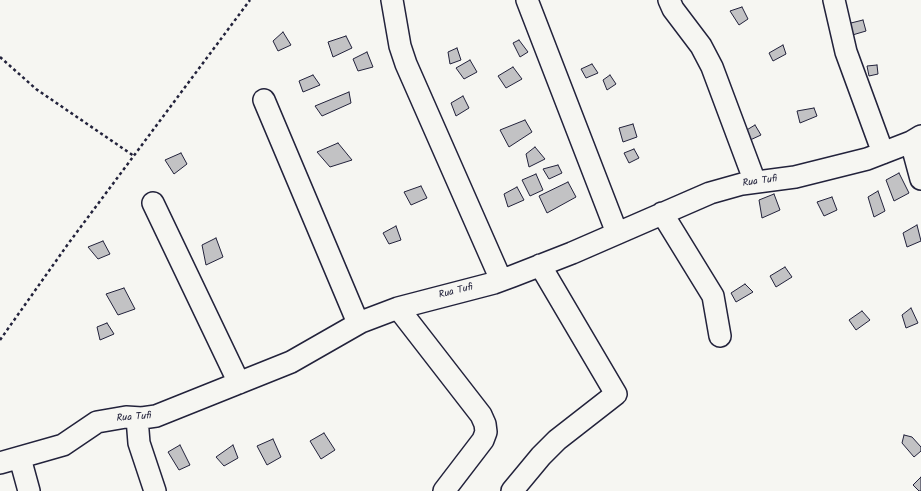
<!DOCTYPE html>
<html>
<head>
<meta charset="utf-8">
<style>
  body { margin:0 }
  canvas { display:block; background:#f6f6f2 }
</style>
</head>
<body>
<canvas width="921" height="491"></canvas>
<script>
const g = document.querySelector('canvas').getContext('2d');
g.lineJoin = 'round';
function paint(path, color) {
  g.fillStyle = color;
  g.fill(path, 'evenodd');
}
function shape(rows) {
  const path = new Path2D();
  for (const r of rows) {
    path.moveTo(r[0], r[1]);
    for (let i = 2; i < r.length; i += 2) path.lineTo(r[i], r[i + 1]);
  }
  return path;
}
function stroke(path, color, width, dash) {
  g.strokeStyle = color;
  g.lineWidth = width;
  g.lineCap = dash ? 'butt' : 'round';
  g.setLineDash(dash || []);
  g.stroke(path);
}
function write(font, color, halo, rows, align = 'center') {
  g.font = font + ' Kalam,sans-serif';
  g.lineWidth = 3;
  g.setLineDash([]);
  g.textBaseline = 'middle';
  g.strokeStyle = halo;
  g.fillStyle = color;
  for (const [text, x, y, turn = 0] of rows) {
    g.save();
    g.translate(x, y);
    g.rotate((+turn || 0) * Math.PI / 180);
    g.textAlign = isNaN(turn) ? turn : align;
    if (halo) g.strokeText(text, 0, 0);
    g.fillText(text, 0, 0);
    g.restore();
  }
}
const building = shape([
  [742,7,748,19,739,25,730,11,742,7],
  [863,20,866,31,849,36,847,24,863,20],
  [283,32,291,45,278,51,273,41,283,32],
  [346,36,352,48,333,57,328,42,346,36],
  [519,40,528,52,520,57,513,43,519,40],
  [783,45,786,54,773,61,769,53,783,45],
  [457,48,461,60,450,64,448,52,457,48],
  [367,52,373,67,358,71,353,59,367,52],
  [470,60,477,72,464,79,456,68,470,60],
  [592,64,598,73,586,78,581,69,592,64],
  [877,65,878,74,869,76,867,66,877,65],
  [513,67,522,79,506,88,498,76,513,67],
  [313,75,320,85,303,92,299,81,313,75],
  [610,75,616,84,607,90,603,80,610,75],
  [349,92,351,103,322,116,315,106,349,92],
  [463,96,469,108,456,116,451,103,463,96],
  [814,108,817,116,800,123,797,111,814,108],
  [525,120,532,132,509,147,500,130,525,120],
  [633,124,637,137,623,142,619,128,633,124],
  [755,125,761,135,748,141,745,131,755,125],
  [338,143,352,160,330,167,317,152,338,143],
  [535,147,545,159,529,167,526,154,535,147],
  [634,149,639,158,629,163,624,153,634,149],
  [181,153,187,164,174,174,165,160,181,153],
  [558,165,562,173,549,179,543,169,558,165],
  [899,173,909,193,894,201,886,180,899,173],
  [536,174,543,190,530,196,522,180,536,174],
  [568,182,576,197,547,213,539,196,568,182],
  [421,186,427,198,411,205,404,192,421,186],
  [517,187,524,200,508,207,504,194,517,187],
  [878,191,885,211,874,217,868,197,878,191],
  [774,194,780,210,762,218,759,200,774,194],
  [832,197,837,210,824,216,817,202,832,197],
  [917,225,921,241,907,247,903,233,917,225],
  [396,226,401,240,389,244,383,233,396,226],
  [216,238,223,257,206,265,202,245,216,238],
  [103,241,110,254,98,259,88,247,103,241],
  [785,267,792,277,776,287,770,276,785,267],
  [745,284,753,292,736,302,731,293,745,284],
  [124,288,135,309,118,315,106,294,124,288],
  [911,308,918,323,906,328,902,315,911,308],
  [862,311,870,320,856,330,849,320,862,311],
  [107,323,114,334,100,340,97,327,107,323],
  [324,433,335,450,321,459,310,441,324,433],
  [904,435,912,437,921,447,921,451,914,457,902,443,904,435],
  [273,439,281,457,267,465,257,446,273,439],
  [180,445,190,465,179,470,168,452,180,445],
  [233,445,238,458,224,466,216,457,233,445],
  [921,477,921,491,919,491,913,485,921,477]
]);
paint(building, '#c2c2c4');
stroke(building, '#22223b', 1);
const minor = shape([
  [392,0,400,46,406,64,501,280],
  [527,0,617,233],
  [669,0,673,9,701,46,712,67,755,182],
  [834,0,846,52,883,153],
  [264,100,358,323],
  [911,142,921,179],
  [153,203,239,383],
  [662,213,713,296,720,336],
  [398,308,481,415,485,424,486,432,483,440,444,491],
  [137,418,139,443,155,491],
  [20,458,29,491],
  [0,463,63,445,97,422,126,417,142,418,156,416,291,362,361,322,398,308,494,283,513,276,572,253,710,193,742,184,795,177,867,159,911,142,921,136],
  [512,491,541,456,557,440,616,394,540,265]
]);
stroke(minor, '#22223b', 24);
stroke(shape([
  [0,57,36,89,134,156],
  [0,340,68,244,250,0]
]), '#22223b', 2.5, [3, 3]);
stroke(minor, '#f6f6f2', 21);
write('10px', '#22223b', '#f6f6f2', [
  ["Rua Tufi",760,182,-8],
  ["Rua Tufi",456,292,-14],
  ["Rua Tufi",134,418,-4]
]);
</script>
</body>
</html>
